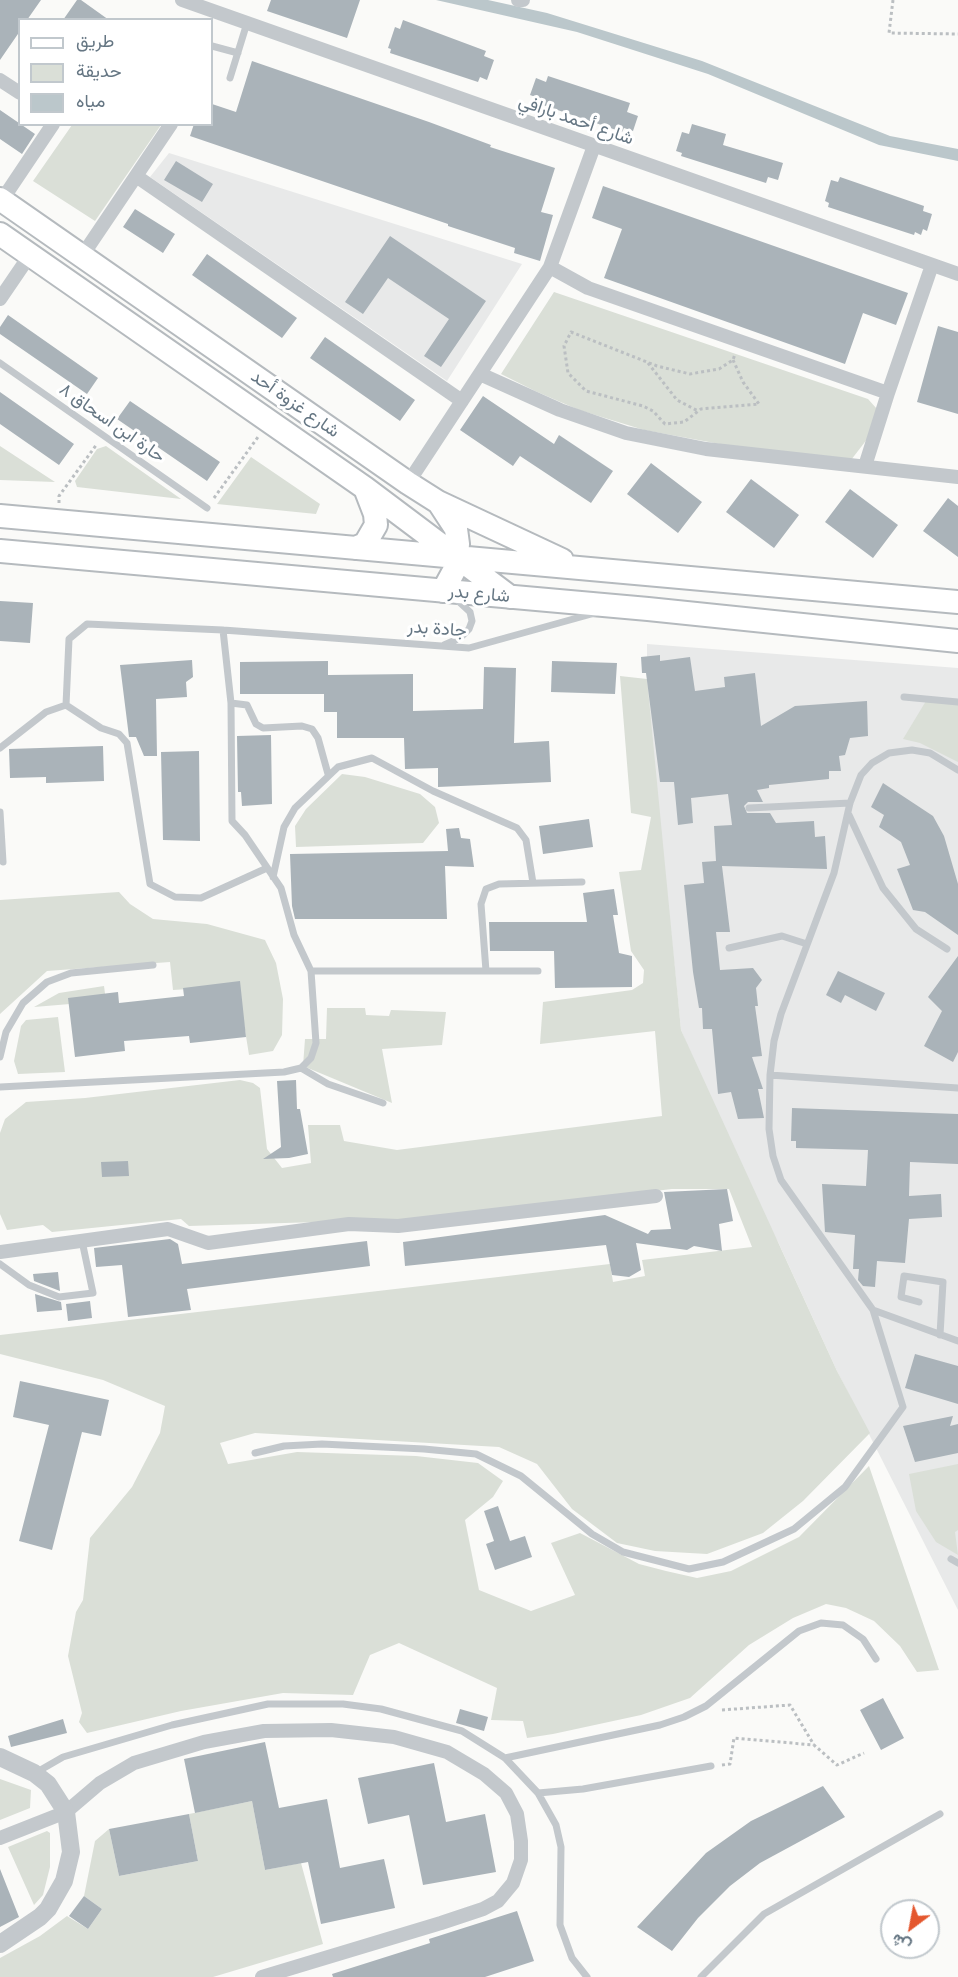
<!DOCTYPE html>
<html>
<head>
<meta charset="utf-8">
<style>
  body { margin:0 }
  #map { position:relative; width:958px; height:1977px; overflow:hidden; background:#fafaf8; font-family:Figtree,Vazirmatn,sans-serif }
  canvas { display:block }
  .legend { position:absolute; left:18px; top:18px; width:195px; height:108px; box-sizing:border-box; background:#fff; border:2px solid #c1c8cd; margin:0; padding:8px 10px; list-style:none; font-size:18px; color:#657683 }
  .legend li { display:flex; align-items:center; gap:12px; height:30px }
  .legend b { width:30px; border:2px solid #c1c8cd }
  .north { position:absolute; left:880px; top:1899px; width:60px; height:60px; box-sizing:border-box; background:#fff; border:2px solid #c1c8cd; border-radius:50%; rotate:212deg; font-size:16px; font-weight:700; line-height:24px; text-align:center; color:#657683 }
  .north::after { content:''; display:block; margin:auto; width:21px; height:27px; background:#e4572e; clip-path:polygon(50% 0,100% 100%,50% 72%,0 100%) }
</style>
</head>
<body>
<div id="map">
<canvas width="958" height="1977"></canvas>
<ul class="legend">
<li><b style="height:8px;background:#fff"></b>طريق</li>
<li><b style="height:16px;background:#dadfd7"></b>حديقة</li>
<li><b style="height:16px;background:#bbc7cb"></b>مياه</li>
</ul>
<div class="north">ش</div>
</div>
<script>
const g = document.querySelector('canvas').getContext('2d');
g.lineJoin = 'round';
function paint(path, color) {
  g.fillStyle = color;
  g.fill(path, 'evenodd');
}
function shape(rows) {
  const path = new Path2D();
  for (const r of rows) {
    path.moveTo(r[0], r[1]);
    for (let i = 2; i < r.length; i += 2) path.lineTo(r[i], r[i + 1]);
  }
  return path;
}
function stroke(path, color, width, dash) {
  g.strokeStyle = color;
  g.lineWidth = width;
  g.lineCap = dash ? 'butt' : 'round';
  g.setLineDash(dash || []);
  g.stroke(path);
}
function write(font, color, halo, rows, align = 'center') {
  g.font = font + ' Figtree,Vazirmatn,sans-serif';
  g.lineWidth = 6;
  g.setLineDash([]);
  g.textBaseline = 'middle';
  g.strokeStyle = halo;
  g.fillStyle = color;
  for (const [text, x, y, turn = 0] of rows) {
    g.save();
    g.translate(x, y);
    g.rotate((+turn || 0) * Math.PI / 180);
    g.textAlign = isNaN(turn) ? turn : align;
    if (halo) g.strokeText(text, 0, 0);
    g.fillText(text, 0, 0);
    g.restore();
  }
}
paint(shape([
  [169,153,522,264,447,381,150,177],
  [647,644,958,668,958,1610,837,1371,779,1244,741,1176,681,1030,647,698]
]), '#e8e9e9');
paint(shape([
  [72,125,161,125,95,221,33,181],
  [554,292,868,399,877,409,868,438,851,460,747,449,644,430,579,410,535,391,501,374],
  [0,446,55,482,0,480],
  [106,446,181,499,77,487,75,481,97,449],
  [251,457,320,504,316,514,217,504],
  [620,676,647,679,681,1030,837,1371,870,1433,803,1501,763,1533,707,1554,655,1551,617,1543,572,1509,537,1464,499,1447,255,1433,220,1443,228,1464,297,1452,416,1456,478,1463,503,1481,493,1497,465,1520,479,1590,531,1611,575,1595,551,1543,580,1533,639,1564,666,1571,697,1578,731,1571,799,1537,869,1466,939,1670,917,1672,900,1646,874,1621,846,1608,826,1604,793,1618,749,1645,690,1698,641,1715,553,1734,527,1738,523,1721,491,1720,497,1688,399,1643,370,1655,353,1695,283,1693,181,1711,87,1733,79,1722,82,1713,68,1656,76,1612,83,1600,90,1538,132,1487,160,1433,165,1406,103,1380,0,1354,0,1335,610,1264,613,1282,645,1276,642,1260,752,1247,729,1189,672,1189,413,1219,189,1226,181,1219,52,1232,43,1225,7,1230,0,1214,0,1133,5,1119,26,1102,85,1098,240,1080,253,1083,260,1088,267,1149,282,1168,311,1163,308,1125,340,1125,344,1141,397,1150,662,1116,655,1031,540,1044,543,1002,632,990,643,983,644,970,631,951,619,872,641,870,651,817,631,813],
  [929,696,958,705,958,762,920,743,903,739],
  [342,774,365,777,420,794,435,807,439,823,423,843,296,847,295,826,306,809],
  [119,892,130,904,153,919,207,924,265,940,276,963,283,999,282,1035,273,1051,249,1055,238,986,173,990,170,962,47,971,0,1014,0,900],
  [104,986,106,1001,34,1007,59,993],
  [327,1008,365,1008,366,1015,389,1016,391,1010,446,1012,442,1045,382,1049,392,1103,303,1066,305,1039,326,1039],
  [58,1017,65,1072,18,1074,14,1061,21,1026,26,1020],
  [958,1464,958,1530,955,1532,958,1555,936,1542,916,1511,909,1474],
  [0,1779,31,1790,30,1808,0,1820],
  [252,1801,265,1870,301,1863,323,1944,213,1977,0,1977,0,1958,40,1936,67,1916,88,1929,102,1909,84,1896,95,1841,109,1829,119,1876,198,1861,189,1814],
  [47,1831,50,1833,50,1867,43,1895,34,1905,8,1847]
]), '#dadfd7');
paint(shape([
  [436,0,488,0,547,13,702,61,890,136,958,149,958,161,879,145,708,74,577,32]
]), '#bbc7cb');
paint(shape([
  [0,0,41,0,27,20,20,20,20,31,0,60],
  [77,0,81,0,109,20,63,20],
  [271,0,360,0,347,38,267,11],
  [403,20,486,51,484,56,494,60,487,80,480,77,478,82,390,53,391,49,388,48,395,27,400,29],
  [252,61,429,122,491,145,490,147,555,168,541,212,553,215,540,261,514,253,515,248,448,226,448,224,190,136,194,124,212,124,212,104,236,112],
  [548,76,630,103,627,112,638,116,633,131,624,128,622,132,540,104,541,99,530,95,536,78,546,82],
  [0,110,35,134,22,154,0,139],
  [692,124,726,134,723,145,783,163,778,180,768,177,766,183,681,156,682,153,676,151,682,132,689,134],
  [176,161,213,184,202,202,164,180],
  [840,177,924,206,923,211,932,214,927,231,923,229,921,235,915,232,914,235,828,207,829,203,825,201,831,180,838,182],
  [603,186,908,293,896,325,863,313,845,364,604,278,622,229,592,218],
  [135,209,175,234,163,253,123,227],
  [390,236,486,301,441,367,424,356,449,319,388,278,363,314,345,302],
  [207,254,297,318,282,338,192,275],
  [8,315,98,378,87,394,0,334,0,327],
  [938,326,958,332,958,414,917,402],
  [325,337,415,400,400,421,310,358],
  [0,392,74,444,59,465,0,424],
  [483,396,554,444,559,435,613,471,591,503,520,456,513,466,460,430],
  [130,401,220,462,207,481,117,419],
  [651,463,702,502,678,533,627,494],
  [751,479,799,515,774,548,726,512],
  [850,489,898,525,873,558,825,522],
  [948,498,958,506,958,557,923,531],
  [0,601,33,603,30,643,0,641],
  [660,655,660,661,690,657,695,691,725,687,724,677,755,673,761,726,795,706,867,701,868,736,850,738,845,755,839,756,841,771,829,771,829,779,769,785,769,788,757,790,763,802,748,802,744,806,747,813,770,813,776,823,814,821,815,837,825,836,827,869,722,866,730,932,716,932,720,970,753,968,762,980,756,988,758,1006,755,1006,762,1056,752,1057,763,1089,758,1089,764,1118,738,1119,731,1092,718,1094,712,1029,703,1029,702,1008,699,1008,693,972,684,885,704,883,702,862,716,861,714,826,732,825,728,794,691,798,693,823,678,825,674,782,660,782,646,673,642,673,641,657],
  [192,660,193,677,186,682,187,697,156,699,157,756,144,756,136,737,129,737,120,665],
  [328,661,328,675,413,674,413,711,483,709,484,667,516,668,514,743,549,741,551,782,438,787,438,768,405,769,404,738,337,738,337,712,324,712,324,694,240,694,240,662],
  [552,661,617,663,615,694,551,692],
  [271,735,272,804,242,806,241,792,238,792,237,736],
  [103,746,104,781,46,783,46,777,10,778,9,749],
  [199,751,200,841,163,840,161,752],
  [883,783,933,816,944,836,958,884,958,935,925,912,913,910,897,869,910,865,901,842,879,827,884,815,871,807],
  [589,819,593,847,543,854,539,826],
  [459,828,461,838,470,839,474,867,445,866,447,919,295,919,292,906,290,854,448,851,446,829],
  [614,889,618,915,613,915,619,953,632,956,632,987,555,988,554,951,490,951,489,922,587,922,583,893],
  [958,956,958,1052,953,1062,924,1046,942,1011,928,997],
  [838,971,885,993,876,1011,845,995,841,1003,826,995],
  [240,981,246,1037,190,1043,189,1036,124,1041,125,1051,75,1057,68,998,118,992,119,1003,184,996,183,988],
  [296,1080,297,1109,300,1109,308,1154,289,1158,263,1159,281,1147,277,1081],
  [792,1108,958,1114,958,1164,910,1162,909,1196,941,1194,942,1217,909,1219,905,1263,877,1261,875,1287,863,1286,858,1280,859,1269,853,1269,855,1235,825,1232,822,1184,866,1186,868,1150,796,1148,796,1141,791,1141],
  [128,1161,129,1176,102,1177,101,1162],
  [727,1189,733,1221,719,1224,722,1251,694,1246,687,1250,636,1243,641,1270,629,1277,612,1275,606,1245,405,1266,403,1242,605,1215,648,1234,651,1230,671,1229,664,1192],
  [170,1239,178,1244,182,1264,367,1241,370,1266,187,1289,191,1310,128,1317,122,1265,96,1267,94,1248],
  [58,1272,60,1291,34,1281,33,1274],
  [35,1294,61,1302,62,1310,37,1312],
  [90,1301,92,1318,68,1321,66,1304],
  [915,1354,958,1366,958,1404,905,1388],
  [20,1381,109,1400,101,1436,82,1432,52,1550,19,1541,49,1425,13,1417],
  [953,1416,950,1426,958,1424,958,1453,915,1462,903,1426],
  [498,1506,510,1541,525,1536,532,1557,495,1570,486,1544,494,1541,484,1511],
  [883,1698,904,1738,881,1750,860,1710],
  [460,1709,488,1717,484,1731,456,1723],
  [63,1719,67,1733,11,1747,8,1736],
  [265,1742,279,1808,327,1799,340,1868,384,1859,395,1908,321,1924,308,1862,265,1870,252,1801,195,1813,184,1759],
  [434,1763,446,1822,485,1814,496,1872,423,1885,409,1815,368,1824,358,1778],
  [823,1786,845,1817,760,1863,730,1886,698,1918,672,1951,637,1927,706,1853,751,1821],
  [189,1814,198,1861,119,1876,109,1829],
  [0,1869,19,1917,0,1927],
  [84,1896,102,1909,88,1929,69,1916],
  [517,1911,534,1961,485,1977,333,1977,332,1974,430,1943,429,1939]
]), '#aab3b9');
const primary = shape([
  [0,199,408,483,438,502,562,560],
  [0,234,365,488,510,597],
  [439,503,456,529,458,544,456,567,443,591],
  [0,516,958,602],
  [355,548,365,544,376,525,375,514,365,488],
  [0,551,648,609,958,641]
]);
stroke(primary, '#b5babe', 26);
stroke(shape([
  [893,0,889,33,958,34],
  [733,360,743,382,759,404,701,409,684,422,665,424,653,411,643,406,586,391,568,373,564,346,571,332,657,366,690,374,719,369,733,360,735,354],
  [648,363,677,400,698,411],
  [214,498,258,437],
  [59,503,59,496,97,444],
  [722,1710,790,1705,814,1745],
  [722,1765,730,1764,734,1738,814,1745,837,1765,864,1753]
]), '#bbbfc2', 3, [3, 3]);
stroke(shape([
  [212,46,238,53],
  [230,78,247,23],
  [0,363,207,508],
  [444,645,460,638,469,629,472,621,470,612,456,599],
  [904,697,958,702],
  [231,703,247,705,256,724,263,728,302,726,312,729,318,738,328,774],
  [0,748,46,712,66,705],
  [958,770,930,753,912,750,889,753,872,763,861,775,850,803,834,873,781,1014,774,1041,770,1075,769,1129,773,1156,781,1180,873,1310,958,1341],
  [749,808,850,803],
  [0,812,3,862],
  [849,815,883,888,916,929,947,949],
  [267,868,201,898,175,897,150,884,127,743,119,734,101,728,66,705,69,639,87,624,223,630,469,648,595,613],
  [273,877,284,827,295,808,338,767,372,758,433,791,517,828,526,840,533,883],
  [729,948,782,936,807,944],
  [311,971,538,971],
  [486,971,481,904,486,889,499,884,582,882],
  [0,1057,6,1032,23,1003,47,982,71,973,153,965],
  [301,1068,328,1084,383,1103],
  [770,1075,958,1088],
  [0,1087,284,1072,301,1068,311,1058,316,1043,311,971,294,935,281,888,245,835,232,821,231,703,223,630],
  [0,1264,29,1285,59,1297,93,1293,82,1241],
  [919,1302,901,1297,904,1276,943,1282,940,1335],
  [255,1453,284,1446,322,1444,424,1449,476,1454,521,1476,592,1534,623,1552,689,1569,723,1562,794,1529,845,1487,903,1407,873,1310],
  [951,1559,958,1563],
  [505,1758,660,1725,684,1717,706,1706,799,1631,821,1623,843,1625,863,1639,876,1659],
  [37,1772,63,1757,172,1725,268,1704,343,1704,381,1709,462,1731,505,1758,538,1793,556,1825,561,1847,560,1925,572,1958,587,1977],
  [538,1793,583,1789,711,1766],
  [701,1977,764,1914,940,1814]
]), '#c3c8cc', 7);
stroke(shape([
  [182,0,958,274],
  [518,0,523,0],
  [0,80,20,93],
  [136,176,462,401],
  [2,200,53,124],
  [82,256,171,124],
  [550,267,588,288,888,393,932,265],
  [0,299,30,255],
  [480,374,560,410,626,433,706,449,958,477],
  [865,466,888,393],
  [408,483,550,267,594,146],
  [0,1252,168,1229,208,1243,349,1224,398,1226,656,1196],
  [0,1838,66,1812,100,1783,134,1763,204,1742,264,1731,331,1730,394,1737,447,1752,484,1774,506,1793,517,1814,521,1841,521,1860,513,1883,498,1901,483,1909,441,1923,262,1977]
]), '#c3c8cc', 14);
stroke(shape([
  [0,1757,34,1773,48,1784,66,1812,71,1852,64,1881,48,1909,40,1917,0,1944]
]), '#c3c8cc', 18);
stroke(primary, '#fff', 22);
write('18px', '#657683', '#fff', [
  ["شارع أحمد بارافي",576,120,19],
  ["شارع غزوة أحد",295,404,35],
  ["حارة ابن اسحاق ٨",112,423,35],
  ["شارع بدر",479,594,5],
  ["جادة بدر",437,629,4]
]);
</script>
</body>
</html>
